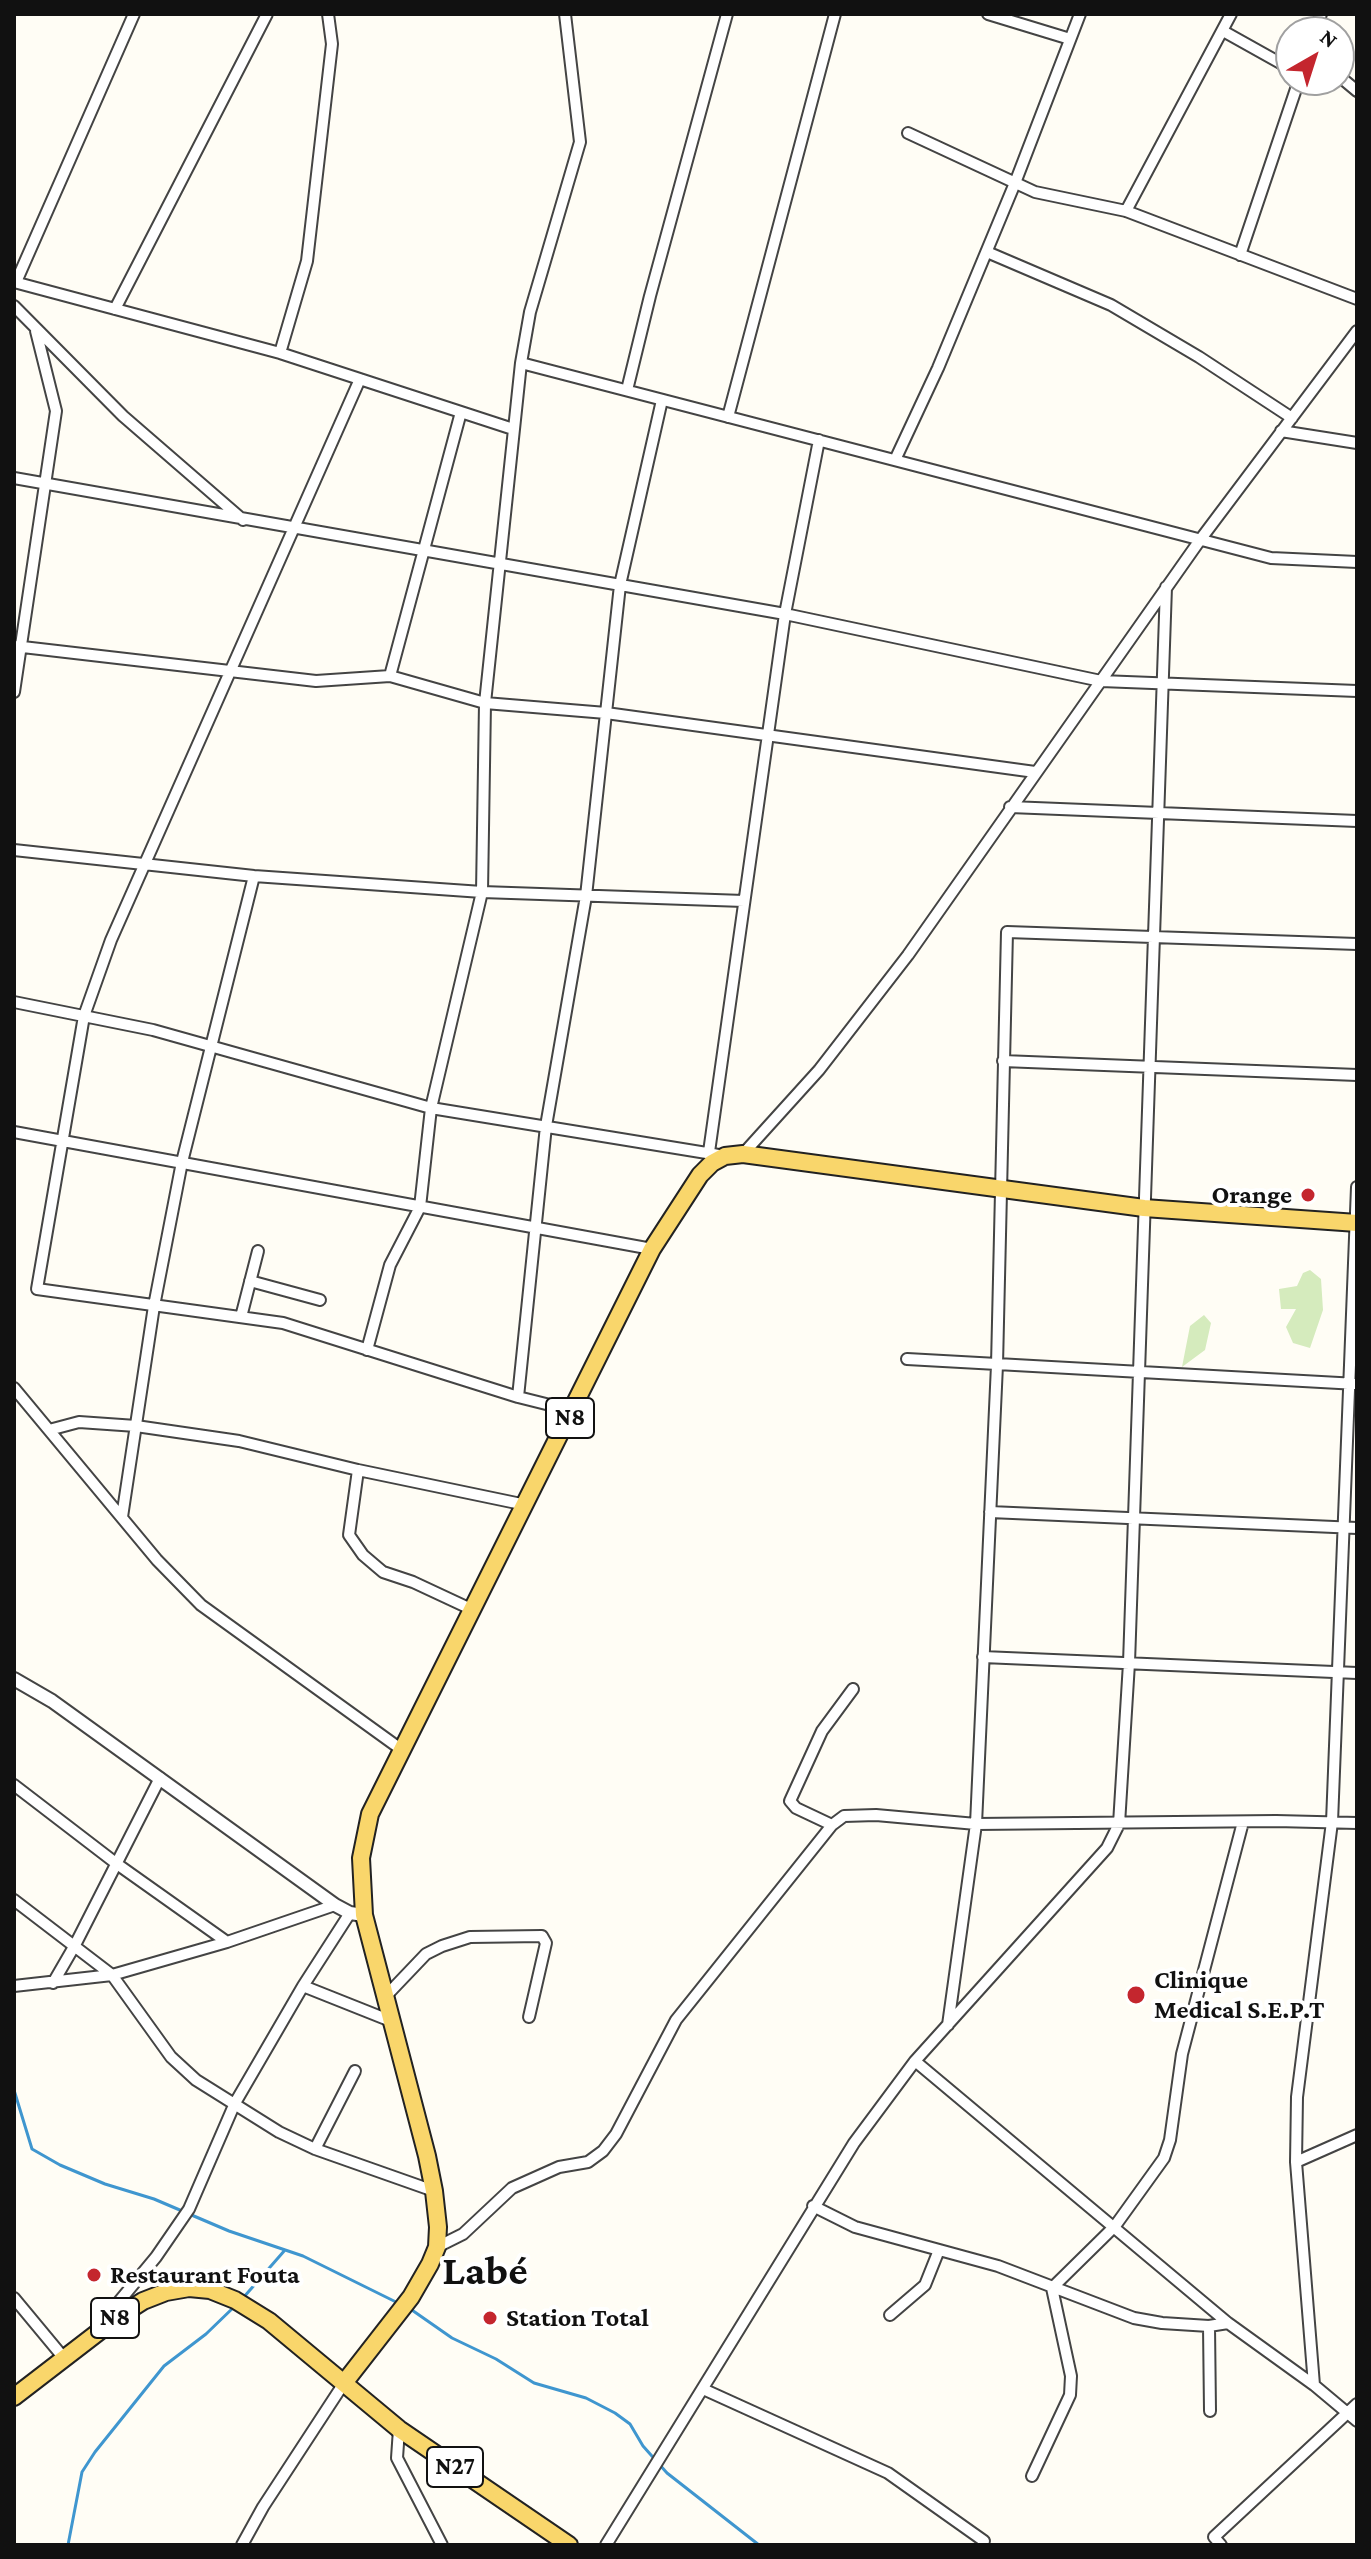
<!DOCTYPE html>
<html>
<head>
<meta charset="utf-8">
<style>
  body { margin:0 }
  #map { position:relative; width:1371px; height:2559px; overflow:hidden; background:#fffdf5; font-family:"Crimson Pro",serif }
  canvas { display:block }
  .frame { position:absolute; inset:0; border:16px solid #111; pointer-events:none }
  .north { position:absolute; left:1275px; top:16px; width:80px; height:80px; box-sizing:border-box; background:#fff; border:2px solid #a0a0a0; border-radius:50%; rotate:39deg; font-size:22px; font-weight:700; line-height:32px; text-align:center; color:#111 }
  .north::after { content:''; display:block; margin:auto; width:28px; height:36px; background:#c4262e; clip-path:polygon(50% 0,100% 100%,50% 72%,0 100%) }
</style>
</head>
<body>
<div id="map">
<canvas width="1371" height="2559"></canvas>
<div class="frame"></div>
<div class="north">N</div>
</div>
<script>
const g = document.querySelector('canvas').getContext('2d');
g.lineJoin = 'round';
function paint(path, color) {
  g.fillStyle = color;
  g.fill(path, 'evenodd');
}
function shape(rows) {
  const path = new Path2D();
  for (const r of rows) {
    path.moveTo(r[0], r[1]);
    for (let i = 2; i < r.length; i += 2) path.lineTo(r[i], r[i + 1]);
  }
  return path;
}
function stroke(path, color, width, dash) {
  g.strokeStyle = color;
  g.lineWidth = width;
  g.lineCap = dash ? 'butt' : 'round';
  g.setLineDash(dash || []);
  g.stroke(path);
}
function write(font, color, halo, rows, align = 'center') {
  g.font = font + ' "Crimson Pro",serif';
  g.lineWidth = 8;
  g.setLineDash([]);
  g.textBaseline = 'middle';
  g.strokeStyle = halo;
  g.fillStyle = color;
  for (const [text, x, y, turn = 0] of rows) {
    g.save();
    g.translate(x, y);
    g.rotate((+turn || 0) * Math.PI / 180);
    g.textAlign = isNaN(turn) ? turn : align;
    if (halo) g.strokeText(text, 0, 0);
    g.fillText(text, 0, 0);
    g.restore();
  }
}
paint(shape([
  [1310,1270,1321,1279,1323,1310,1310,1348,1293,1343,1286,1327,1296,1309,1281,1309,1279,1289,1297,1286,1303,1273],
  [1204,1315,1211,1323,1205,1350,1182,1367,1190,1326]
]), '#d5ebbd');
stroke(shape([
  [14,2090,32,2149,60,2165,105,2184,154,2199,229,2231,303,2256,398,2303],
  [243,2298,285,2250],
  [409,2308,452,2338,496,2359,534,2383,586,2398,615,2413,630,2424,643,2446,667,2473,759,2545],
  [68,2545,82,2472,95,2452,164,2366,206,2334,235,2306]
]), '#3f96cf', 3);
const minor = shape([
  [988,14,1070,39],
  [1223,31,1291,69],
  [1315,32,1321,14],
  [1339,76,1357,91],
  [908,133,1035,192,1126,211,1357,299],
  [1126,211,1231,14],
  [987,252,1111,305,1199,357,1292,418],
  [1240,255,1299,80],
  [14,282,280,353,513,429],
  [16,282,134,14],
  [14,306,123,416,243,520],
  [115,309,267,14],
  [280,353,307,261,332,44,328,14],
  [521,363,1271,558,1357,562],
  [360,379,111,940,84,1016,37,1289,283,1323,518,1397,574,1411],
  [627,390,650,296,727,14],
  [728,417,835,14],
  [1281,431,1357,443],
  [895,460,938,368,1015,183,1080,14],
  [14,478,785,614,1101,681,1357,691],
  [14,646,316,681,390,676,485,703,606,713,1035,772],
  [390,676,461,412],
  [14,692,56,411,36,331],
  [1010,807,1357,821],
  [14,850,254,876,482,892,744,901],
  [14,1002,153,1030,431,1108,725,1156],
  [1003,1061,1357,1075],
  [14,1132,652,1249],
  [709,1152,785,614,819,440],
  [743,1154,819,1070,908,955,1200,540,1357,331],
  [250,1281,320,1300],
  [241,1317,258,1251],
  [367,1350,390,1265,420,1207,431,1108,482,892,485,703,521,363,530,312,580,142,565,14],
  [907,1359,1357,1384],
  [14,1388,157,1560,201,1605,402,1750],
  [518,1397,546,1126,586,896,620,585,662,400],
  [49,1430,79,1422,136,1426,239,1441,358,1470,526,1505],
  [358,1470,349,1535,363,1555,383,1572,413,1582,473,1610],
  [990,1512,1357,1528],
  [122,1517,154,1306,182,1162,254,876],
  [983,1657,1357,1673],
  [14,1785,117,1864,227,1942],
  [832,1825,796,1808,790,1801,822,1731,853,1689],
  [14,1900,112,1975,171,2057,196,2080,279,2132,315,2149,434,2191],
  [53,1983,75,1945,160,1778],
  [14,1986,112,1975,227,1942,335,1905],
  [303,1986,391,2021],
  [385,1997,426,1954,442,1946,470,1937,542,1936,546,1943,529,2017],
  [948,2025,976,1824,997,1365,1007,932,1357,944],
  [915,2061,1228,2323,1314,2385,1357,2421],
  [315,2149,355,2071],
  [1296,2162,1357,2135],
  [813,2206,855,2227,998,2266,1134,2318,1162,2323,1209,2326,1228,2323],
  [437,2247,463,2234,512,2188,559,2167,588,2162,603,2151,616,2134,676,2020,832,1825,844,1816,876,1815,976,1824,1276,1821,1357,1823],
  [14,2298,63,2357],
  [890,2315,925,2285,939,2250],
  [118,2317,112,2310,156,2257,189,2209,235,2103,303,1986,350,1913],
  [1209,2326,1210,2411],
  [1314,2385,1296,2162,1297,2097,1332,1822,1357,1187],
  [703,2389,888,2473,984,2541],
  [399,2429,397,2458,442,2545],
  [1032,2476,1070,2395,1071,2376,1052,2288,1115,2226,1164,2158,1170,2140,1182,2054,1243,1822],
  [242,2545,263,2507,344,2383],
  [606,2545,854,2143,915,2061,1107,1848,1119,1824,1129,1663,1166,587],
  [1221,2545,1214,2537,1357,2404]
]);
const tertiary = shape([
  [14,1679,52,1701,335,1905,350,1913,364,1915]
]);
const primary = shape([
  [344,2383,411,2297,430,2264,437,2247,438,2227,434,2191,427,2156,364,1915,361,1858,370,1814,652,1249,700,1175,712,1163,725,1156,743,1154,1144,1208,1357,1223],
  [14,2397,118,2317,143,2301,166,2292,189,2288,210,2290,235,2300,269,2321,399,2429,569,2545]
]);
stroke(minor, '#444', 14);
stroke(tertiary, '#444', 16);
stroke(primary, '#222', 20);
stroke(minor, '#fff', 10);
stroke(tertiary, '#fff', 12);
stroke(primary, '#f9d66b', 16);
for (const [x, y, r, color] of [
  [1308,1195,8,"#c4262e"],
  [1136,1995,10,"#c4262e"],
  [94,2275,8,"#c4262e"],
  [490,2318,8,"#c4262e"]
]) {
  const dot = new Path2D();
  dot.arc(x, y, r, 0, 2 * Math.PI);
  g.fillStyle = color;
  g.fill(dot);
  stroke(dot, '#fff', 3);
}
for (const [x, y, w] of [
  [570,1418,48],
  [115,2318,48],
  [455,2467,56]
]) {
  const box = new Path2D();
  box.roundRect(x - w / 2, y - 20, w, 40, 6);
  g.fillStyle = '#fff';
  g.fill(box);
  stroke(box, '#111', 2);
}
write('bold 24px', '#111', null, [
  ["N8",570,1418],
  ["N8",115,2318],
  ["N27",455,2467]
]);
write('bold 26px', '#111', '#fff', [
  ["Orange",1292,1195,"right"],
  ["Clinique",1154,1980],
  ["Medical S.E.P.T",1154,2010],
  ["Restaurant Fouta",110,2275],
  ["Station Total",506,2318]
], 'left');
write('bold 42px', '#111', '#fff', [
  ["Labé",485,2271]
]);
</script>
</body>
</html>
